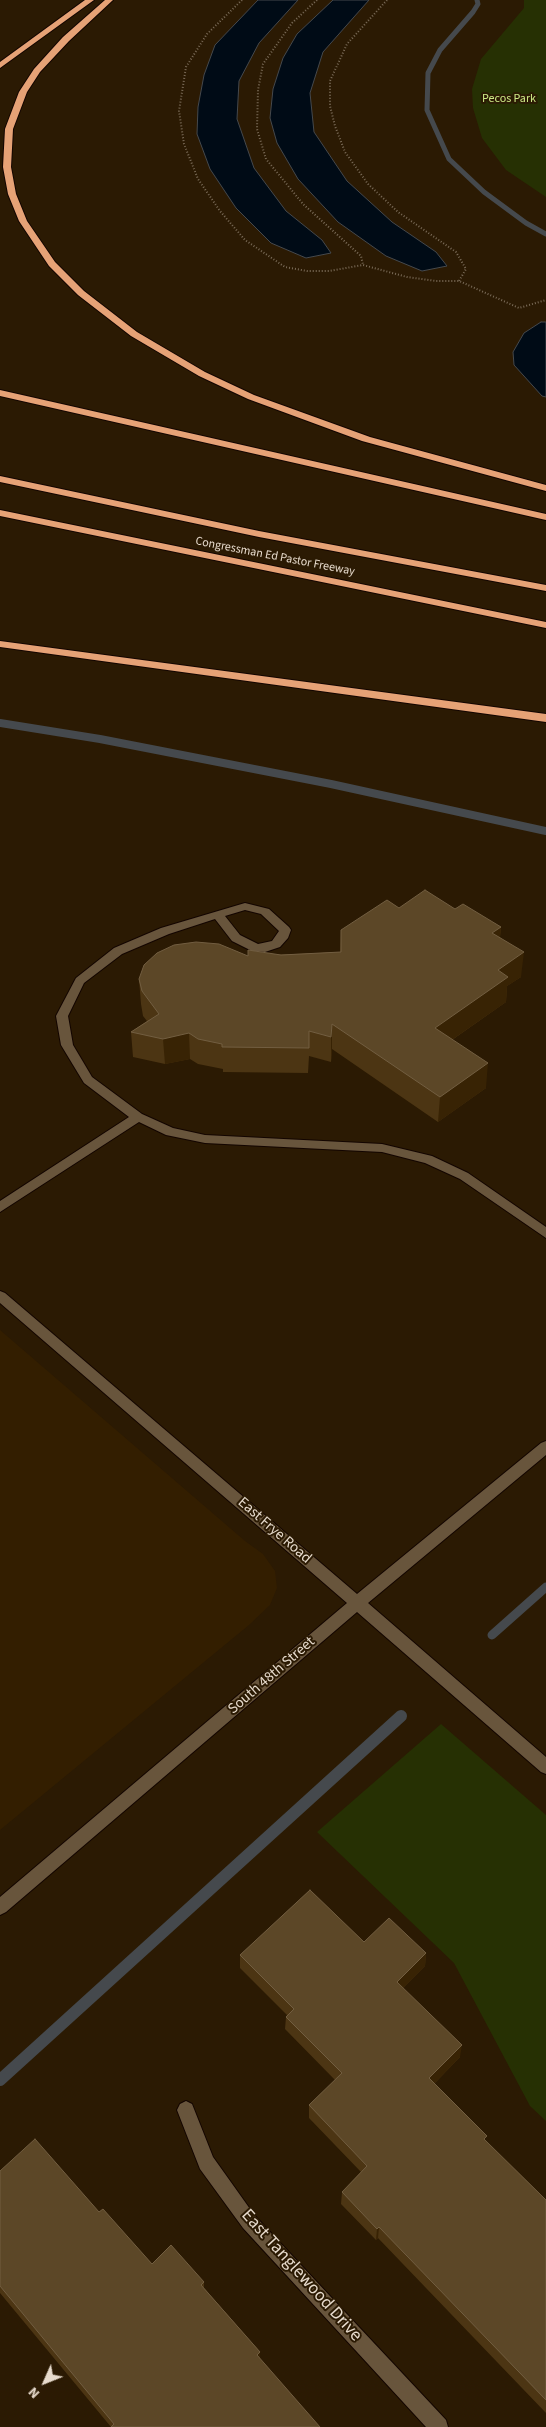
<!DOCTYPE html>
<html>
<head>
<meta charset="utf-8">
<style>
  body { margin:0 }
  #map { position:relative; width:546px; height:2427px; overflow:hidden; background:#2b1a03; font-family:"Source Sans 3",sans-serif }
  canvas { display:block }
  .north { position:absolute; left:20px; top:2357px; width:50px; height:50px; -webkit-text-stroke:4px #2b1a03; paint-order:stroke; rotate:226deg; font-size:14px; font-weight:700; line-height:20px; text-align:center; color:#e7dbcd }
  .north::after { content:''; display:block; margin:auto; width:18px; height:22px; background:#e7dbcd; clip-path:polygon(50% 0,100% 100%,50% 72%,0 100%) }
</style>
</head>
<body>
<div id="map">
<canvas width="546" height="2427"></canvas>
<div class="north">N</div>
</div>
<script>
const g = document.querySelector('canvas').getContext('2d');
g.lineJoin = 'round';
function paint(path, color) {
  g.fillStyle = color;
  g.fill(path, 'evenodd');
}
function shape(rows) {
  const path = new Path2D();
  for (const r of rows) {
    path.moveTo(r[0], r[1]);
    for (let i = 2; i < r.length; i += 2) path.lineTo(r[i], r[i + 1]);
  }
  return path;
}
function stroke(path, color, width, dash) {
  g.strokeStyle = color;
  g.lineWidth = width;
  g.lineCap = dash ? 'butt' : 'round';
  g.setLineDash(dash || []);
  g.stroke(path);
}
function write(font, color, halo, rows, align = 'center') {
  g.font = font + ' "Source Sans 3",sans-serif';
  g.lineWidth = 4;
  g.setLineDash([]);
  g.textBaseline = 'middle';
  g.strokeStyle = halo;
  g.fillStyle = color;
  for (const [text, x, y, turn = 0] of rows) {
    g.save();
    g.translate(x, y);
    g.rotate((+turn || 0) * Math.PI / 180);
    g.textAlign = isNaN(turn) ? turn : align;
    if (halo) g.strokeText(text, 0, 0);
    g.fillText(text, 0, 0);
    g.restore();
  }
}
paint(shape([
  [0,1330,245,1541,263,1554,275,1571,277,1588,270,1605,249,1625,0,1830]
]), '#331e00');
paint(shape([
  [524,0,546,0,546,197,506,170,482,138,473,108,472,89,481,59,524,8],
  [441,1724,546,1815,546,2121,530,2106,454,1963,317,1832]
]), '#263003');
const water = shape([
  [258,0,298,0,259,43,239,81,237,119,254,168,286,211,322,240,331,253,306,258,271,243,236,208,210,169,197,134,198,107,204,75,215,45,258,0],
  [333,0,369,0,323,52,310,93,314,132,347,181,392,222,436,252,447,266,422,271,386,256,338,222,298,179,277,143,270,118,273,89,283,58,297,34,333,0],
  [541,322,546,322,546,397,542,396,514,365,513,352,524,333,541,322]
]);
paint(water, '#000b16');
stroke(water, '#45494d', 1);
stroke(shape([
  [477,0,478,4,473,12,440,50,428,73,427,110,449,159,484,192,526,223,546,234]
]), '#45494d', 5);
stroke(shape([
  [0,723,100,739,331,784,546,831]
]), '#45494d', 8);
stroke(shape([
  [492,1635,546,1587]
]), '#45494d', 9);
stroke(shape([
  [0,2080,401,1716]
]), '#45494d', 12);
const minor = shape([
  [245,903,269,909,289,927,291,930,288,938,280,947,265,952,252,951,232,941,215,919,169,934,122,954,84,983,68,1016,73,1045,92,1077,142,1114,173,1128,205,1135,382,1144,432,1156,468,1173,546,1227,546,1238,460,1179,425,1163,382,1152,205,1143,166,1135,139,1122,0,1212,0,1201,129,1117,84,1083,61,1045,56,1016,76,978,114,948,161,928,245,903],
  [245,910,261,914,279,931,272,941,258,944,240,935,225,916,245,910],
  [0,1291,5,1293,357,1594,541,1443,546,1441,546,1455,368,1603,546,1757,546,1774,541,1772,357,1612,6,1912,0,1915,0,1897,347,1603,0,1303,0,1291],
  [186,2101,192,2104,213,2157,255,2216,446,2420,448,2427,426,2427,243,2228,200,2169,177,2110,180,2104,186,2101]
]);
const highway = shape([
  [85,0,94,0,0,68,0,62,85,0],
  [105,0,113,0,69,41,40,72,27,92,13,129,11,167,16,194,27,221,55,262,84,291,137,332,205,372,254,395,370,437,546,485,546,491,362,441,248,399,199,376,131,336,78,295,49,266,19,221,8,194,3,167,5,129,19,92,34,69,63,37,105,0],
  [0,390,546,514,546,520,0,396,0,390],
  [0,476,259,531,546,585,546,591,259,537,0,482,0,476],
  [0,510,546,622,546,628,0,516,0,510],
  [0,641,546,714,546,722,0,647,0,641]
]);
stroke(minor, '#130500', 2);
stroke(highway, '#130500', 2);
stroke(shape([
  [242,0,207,34,186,67,179,111,184,144,198,179,220,211,245,240,285,267,307,271,329,271,363,265,407,277,436,281,459,281,519,308,546,300],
  [317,0,292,23,263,64,258,90,257,129,266,159,303,204,361,256,363,265],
  [387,0,347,44,330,81,330,106,335,126,345,152,368,184,398,212,456,252,466,269,459,281]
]), '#7a6b58', 2, [1, 2]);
paint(minor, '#68553c');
paint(highway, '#e6a276');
paint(shape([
  [399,908,455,909,501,927,500,937,521,977,507,986,506,1002,452,1040,486,1088,438,1122,332,1049,331,1062,309,1056,308,1073,223,1072,223,1069,198,1064,190,1059,165,1064,133,1057,131,1032,147,1021,143,1016,141,1004,139,979,248,956,340,952,341,930],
  [364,1942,426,1953,425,1966,403,1988,460,2057,434,2084,486,2141,546,2200,546,2413,378,2238,376,2240,341,2204,342,2192,361,2172,309,2118,309,2105,335,2080,285,2029,286,2017,287,2015,240,1968,240,1955],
  [0,2171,99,2212,152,2264,204,2282,204,2288,260,2352,260,2359,111,2427,0,2293]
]), '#4c3513');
paint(shape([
  [501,927,498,952,492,933],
  [524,952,521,977,507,986,506,1002,433,1053,435,1028,498,970],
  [332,1024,332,1049,331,1062,331,1037],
  [189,1033,190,1059,165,1064,163,1039],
  [488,1063,486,1088,438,1122,440,1097],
  [426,1953,425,1966,396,1995,397,1982],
  [462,2045,460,2057,427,2091,429,2078],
  [379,2227,378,2238,376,2240,377,2229],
  [260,2352,260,2362,257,2355]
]), '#382304');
const building = shape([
  [425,890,455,909,463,904,501,927,492,933,524,952,498,970,508,977,435,1028,488,1063,440,1097,332,1024,331,1037,309,1031,309,1048,222,1047,222,1044,198,1039,189,1033,163,1039,131,1032,159,1014,142,991,139,979,144,965,157,953,174,945,196,942,219,944,248,956,248,950,281,955,341,952,341,930,387,900,399,908,425,890],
  [310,1890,364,1942,389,1918,426,1953,397,1982,462,2045,429,2078,487,2136,484,2139,546,2200,546,2400,379,2227,377,2229,342,2192,367,2166,309,2105,342,2073,286,2017,294,2009,240,1955,310,1890],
  [35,2139,99,2212,103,2209,152,2264,171,2245,204,2282,201,2285,260,2352,257,2355,320,2427,111,2427,114,2424,0,2286,0,2171,35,2139]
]);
paint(building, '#5c4727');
stroke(building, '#725e41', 1);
write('12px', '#cce885', '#2b1a03', [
  ["Pecos Park",509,99]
]);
write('12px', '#e7dbcd', '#2b1a03', [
  ["Congressman Ed Pastor Freeway",275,557,11]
]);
write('15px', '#e7dbcd', '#2b1a03', [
  ["East Frye Road",274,1531,41],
  ["South 48th Street",272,1676,-41]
]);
write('18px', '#e7dbcd', '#2b1a03', [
  ["East Tanglewood Drive",301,2276,48]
]);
</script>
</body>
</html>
